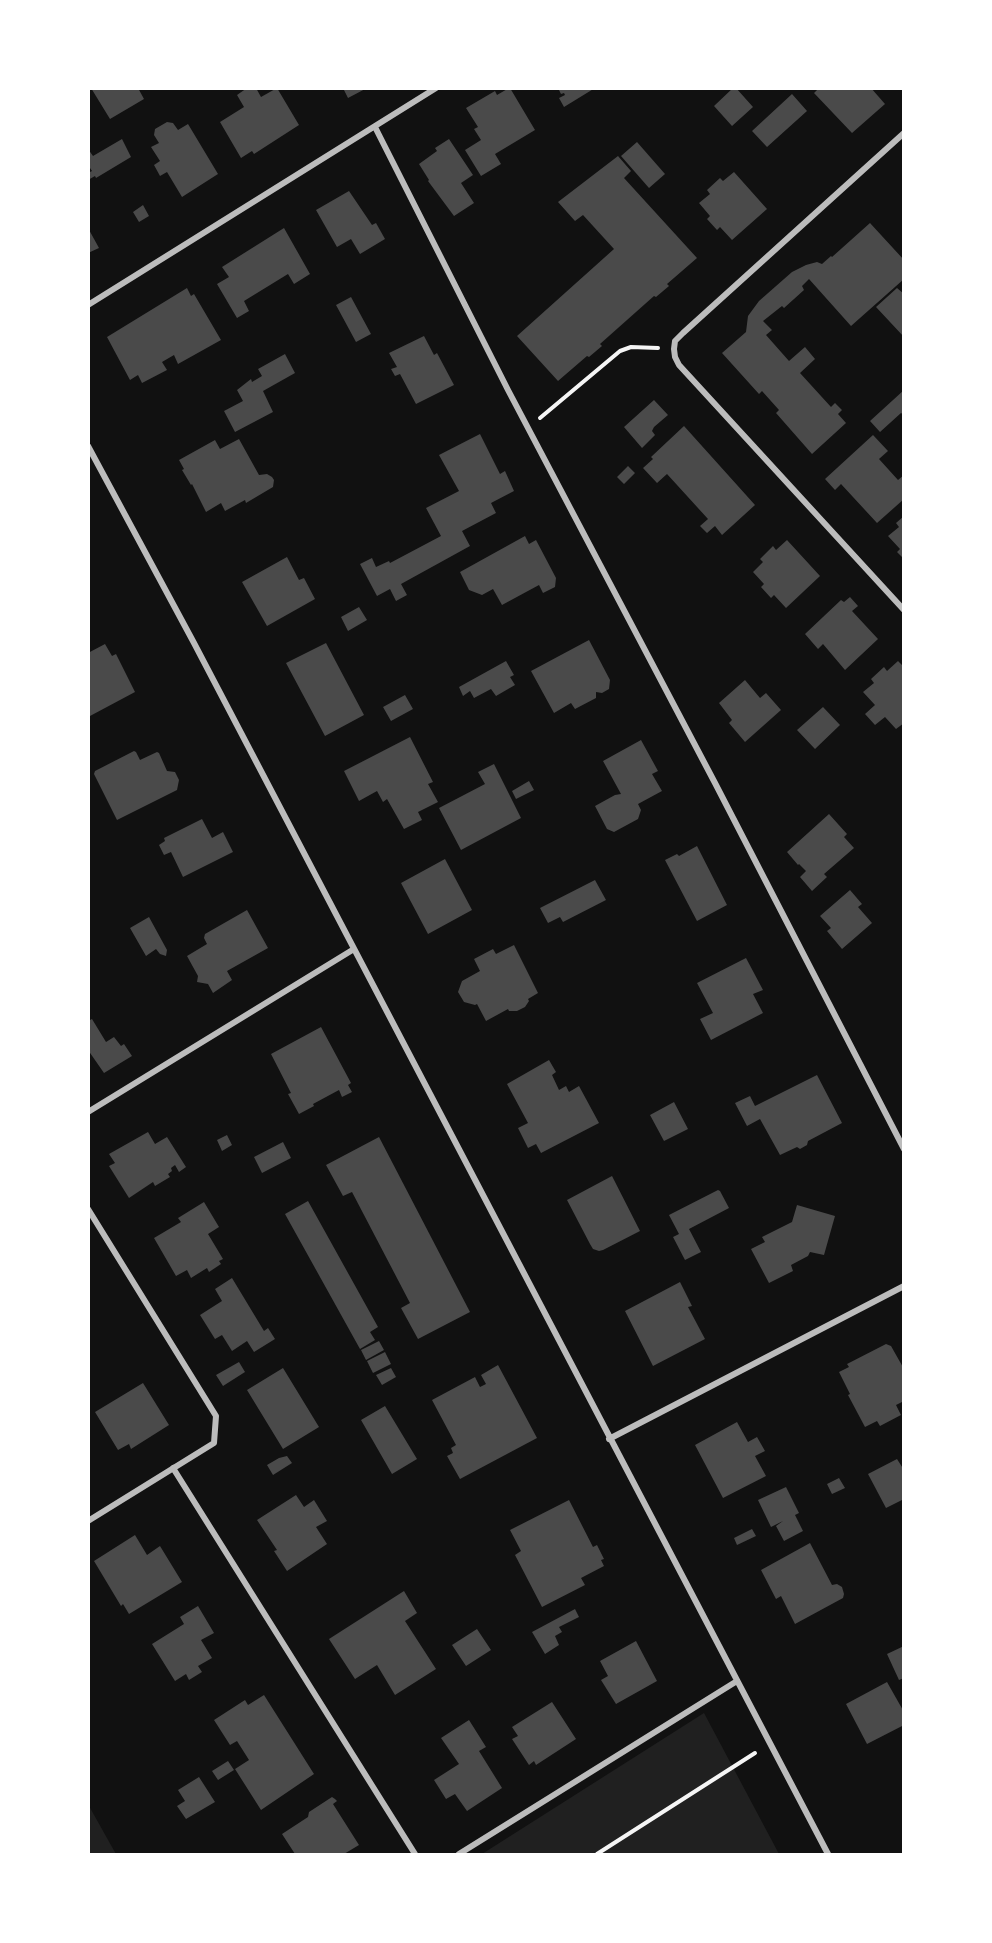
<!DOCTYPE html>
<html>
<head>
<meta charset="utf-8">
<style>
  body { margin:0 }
  #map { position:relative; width:992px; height:1943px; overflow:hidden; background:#111; font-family:Helvetica,sans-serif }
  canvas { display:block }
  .frame { position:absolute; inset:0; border:90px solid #fff; pointer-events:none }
</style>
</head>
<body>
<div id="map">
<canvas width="992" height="1943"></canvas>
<div class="frame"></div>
</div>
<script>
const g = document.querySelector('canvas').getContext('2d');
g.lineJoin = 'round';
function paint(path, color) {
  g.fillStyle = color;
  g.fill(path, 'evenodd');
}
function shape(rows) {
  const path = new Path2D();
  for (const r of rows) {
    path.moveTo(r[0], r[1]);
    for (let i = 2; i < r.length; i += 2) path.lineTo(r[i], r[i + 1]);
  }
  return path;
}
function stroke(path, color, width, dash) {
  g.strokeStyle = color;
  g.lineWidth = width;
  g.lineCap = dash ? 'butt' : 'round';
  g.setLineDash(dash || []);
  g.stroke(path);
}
paint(shape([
  [704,1713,779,1854,482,1854],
  [89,1806,112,1847,116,1854,89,1854]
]), '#202020');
paint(shape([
  [91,88,138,88,144,99,110,119],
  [247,88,256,88,261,97,277,88,299,125,254,154,252,151,241,158,220,122,244,107,237,95],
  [343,88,367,88,348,98],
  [509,88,510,88,535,130,495,154,501,164,481,176,465,150,481,140,474,129,478,127,466,108,495,91,497,95],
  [558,88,595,88,564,107,559,98,565,95,564,93,561,94],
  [733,88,736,88,753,107,732,126,714,106],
  [819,88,871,88,885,104,852,133,814,93],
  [792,94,807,111,767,147,752,131],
  [167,122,173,123,178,130,188,124,218,174,182,197,167,172,160,176,154,165,160,161,151,147,159,143,154,135,155,129],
  [122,139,131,157,96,178,95,176,88,180,88,173,92,171,88,165,88,149,93,156],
  [449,139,473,175,461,183,474,203,454,216,428,181,429,180,419,164,437,151,435,148],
  [637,142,665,174,649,188,621,156],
  [618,156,631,171,624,178,697,258,667,284,669,286,656,297,654,296,600,344,602,346,589,357,587,356,558,381,517,336,614,249,583,215,575,221,558,202],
  [734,172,767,209,732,240,720,227,717,230,707,219,710,216,699,203,710,194,707,190,720,178,723,181],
  [349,191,372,225,376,223,385,239,360,254,351,239,337,247,316,210],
  [143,205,149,216,139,222,133,212],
  [870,223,904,260,904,279,851,326,809,279,802,286,804,290,784,308,782,306,763,321,772,330,766,335,789,361,805,347,815,359,800,373,831,407,835,403,842,410,838,414,846,423,812,454,776,413,779,410,762,391,759,394,722,353,746,332,748,316,759,301,792,272,806,265,817,262,822,264,831,256,832,257],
  [88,228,99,248,88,253],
  [284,228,310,274,294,284,288,274,244,301,249,311,237,318,217,284,229,277,222,267],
  [187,288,191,296,194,294,221,340,178,364,174,355,162,362,167,370,142,383,138,375,130,380,107,337],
  [897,288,904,294,904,337,876,307],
  [351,297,371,334,356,342,336,305],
  [424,336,434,355,437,353,454,385,416,404,400,374,395,376,391,369,397,367,389,353],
  [285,354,295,373,263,391,273,412,235,432,224,411,243,401,237,390,251,379,252,382,262,376,258,369],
  [904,390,904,415,901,413,880,432,870,421],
  [654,400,668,415,654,427,652,431,655,435,642,448,624,427],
  [684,426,755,505,722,535,715,526,707,533,700,526,708,519,667,474,657,483,643,468,653,459,651,457],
  [480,434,500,474,505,471,514,491,491,503,496,513,462,531,470,546,401,584,407,595,396,601,390,589,377,596,360,564,372,558,376,567,389,561,390,563,441,536,426,508,459,491,439,455],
  [873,435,888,451,879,459,898,480,904,475,904,499,877,523,841,484,835,490,825,479],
  [239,439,259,475,267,474,272,477,274,480,273,487,246,503,245,500,225,511,221,503,206,512,192,484,191,485,182,470,184,469,179,460,215,440,220,449],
  [628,466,635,473,624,484,617,477],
  [904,516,904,559,897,552,900,549,888,536,899,527,896,523],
  [525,536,529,544,536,540,556,578,555,587,543,593,539,585,502,605,493,589,482,595,469,590,460,572],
  [787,540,820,576,786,608,774,595,771,598,761,587,764,584,753,572,763,562,760,559,773,546,776,550],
  [287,557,299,580,304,578,315,599,267,626,242,582],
  [850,597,858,606,852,611,878,639,845,670,823,644,818,649,805,634,841,600,844,602],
  [359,607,367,620,348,631,341,617],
  [589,640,610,680,609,689,602,693,596,692,596,698,575,709,571,703,554,713,531,671],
  [326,643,364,715,325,736,286,663],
  [105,644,112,656,116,654,135,692,90,716,88,713,88,653],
  [506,661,514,675,510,677,515,685,496,696,491,689,474,698,470,691,463,696,459,687],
  [898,661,904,667,904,723,896,729,885,717,875,725,865,714,875,705,863,692,874,683,871,679,884,667,887,671],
  [745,680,760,698,766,693,781,710,745,742,729,723,732,720,719,703],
  [405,695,413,709,391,721,383,707],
  [823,707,840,725,815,749,797,730],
  [410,737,433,782,428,784,438,802,418,812,422,820,404,829,387,799,383,802,377,791,359,801,344,771],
  [641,740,658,771,652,774,662,791,638,804,641,810,638,819,614,832,607,829,595,806,615,795,621,794,603,761],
  [134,751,136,752,140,760,157,752,159,753,167,771,175,772,179,780,177,790,117,820,94,774,95,771],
  [494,764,521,818,461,850,439,808,485,784,478,772],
  [529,781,534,790,516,799,512,791],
  [829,814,847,834,844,837,854,848,824,874,827,877,812,891,800,877,806,871,799,864,798,865,787,852],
  [202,819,212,838,223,832,233,852,183,877,171,852,164,855,159,845,165,841,164,838],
  [697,846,727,905,697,921,665,860,677,854,679,856],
  [445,859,472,910,428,934,401,883],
  [595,880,606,900,563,922,560,917,548,923,540,908],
  [850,890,862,904,858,907,872,923,842,949,827,931,831,928,820,916],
  [247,910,268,948,227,971,232,980,213,993,208,984,197,982,198,976,187,956,207,944,204,938,205,934],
  [149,917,167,950,166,956,160,954,156,949,146,956,130,928],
  [514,945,538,993,528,999,529,1001,525,1007,517,1011,509,1011,508,1009,486,1021,477,1004,475,1005,464,1002,458,992,462,981,480,971,474,959,493,949,496,954],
  [746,958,763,990,753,994,763,1013,711,1040,700,1019,713,1013,697,983],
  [92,1019,106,1042,114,1037,121,1046,124,1044,132,1056,104,1073,88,1050,88,1021],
  [321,1027,351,1083,348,1085,352,1092,342,1097,339,1090,313,1104,314,1106,299,1114,288,1094,291,1093,271,1054],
  [549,1060,556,1072,552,1075,559,1090,566,1086,569,1092,579,1086,599,1123,541,1153,536,1144,528,1148,518,1128,528,1123,507,1084],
  [817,1075,842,1123,808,1141,807,1145,800,1149,797,1147,780,1155,760,1119,747,1126,735,1103,750,1096,755,1106],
  [674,1102,688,1129,664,1141,650,1115],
  [148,1132,155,1144,167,1137,186,1167,179,1172,175,1165,171,1168,172,1171,168,1174,170,1177,155,1186,153,1182,129,1198,109,1166,115,1163,109,1154],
  [227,1135,232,1145,222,1151,217,1140],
  [379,1137,470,1312,418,1339,401,1308,410,1303,352,1192,343,1196,326,1165],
  [283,1142,291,1158,262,1173,254,1157],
  [612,1176,640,1231,603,1250,599,1251,593,1249,590,1244,567,1200],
  [718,1190,720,1191,729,1208,689,1229,701,1252,685,1260,673,1237,679,1234,669,1215],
  [308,1201,378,1327,370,1332,375,1340,360,1349,285,1214],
  [204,1202,219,1227,208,1234,223,1259,219,1261,221,1264,209,1272,207,1268,191,1278,187,1270,176,1276,154,1238,181,1222,178,1218],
  [797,1205,835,1216,824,1255,810,1252,808,1256,791,1265,793,1271,769,1283,751,1249,765,1242,762,1237,792,1222],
  [232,1278,264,1331,268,1328,275,1339,254,1352,247,1341,232,1351,222,1335,215,1339,200,1315,222,1301,215,1289],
  [680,1282,692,1306,688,1307,705,1339,653,1366,625,1311],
  [379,1341,384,1350,366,1360,361,1350],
  [886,1344,891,1346,904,1369,904,1401,896,1405,901,1415,880,1426,877,1421,865,1427,848,1395,850,1394,839,1372,849,1367,847,1364],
  [385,1352,391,1364,373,1373,367,1361],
  [239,1362,245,1372,223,1386,216,1375],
  [498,1365,537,1438,460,1479,447,1456,453,1453,451,1448,456,1445,432,1400,475,1377,480,1387,486,1384,481,1375],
  [283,1368,319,1427,283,1449,247,1390],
  [391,1368,396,1377,382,1385,376,1375],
  [143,1383,169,1425,131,1449,129,1444,118,1450,95,1412],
  [385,1406,417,1459,392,1474,361,1420],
  [737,1422,748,1442,757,1437,765,1451,755,1456,766,1476,723,1498,695,1445],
  [287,1456,292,1463,273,1475,267,1465,279,1458],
  [897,1459,904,1470,904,1499,886,1508,868,1474],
  [839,1478,845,1488,832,1494,827,1484],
  [786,1487,799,1513,795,1515,803,1531,784,1541,776,1526,783,1521,771,1527,758,1500],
  [296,1495,304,1507,314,1500,327,1521,316,1527,327,1544,287,1571,274,1551,277,1550,257,1520],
  [569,1500,593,1547,597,1545,604,1559,601,1560,604,1566,581,1578,585,1585,542,1607,515,1555,521,1551,510,1530],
  [752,1529,756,1536,737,1545,734,1538],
  [135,1535,147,1555,160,1546,182,1582,129,1614,123,1604,121,1606,94,1561],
  [810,1543,832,1585,837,1584,842,1587,844,1594,843,1598,795,1624,781,1596,776,1599,761,1570],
  [404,1591,417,1613,405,1621,436,1669,395,1695,377,1665,355,1679,329,1639],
  [198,1606,214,1633,201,1640,212,1658,198,1666,202,1672,189,1680,186,1674,175,1681,152,1644,184,1624,180,1617],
  [575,1609,579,1617,559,1627,562,1632,555,1636,559,1645,545,1654,532,1632],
  [477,1629,491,1650,466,1666,452,1645],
  [636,1641,657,1681,616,1704,601,1680,608,1676,600,1661],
  [904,1646,904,1678,899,1680,887,1654],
  [887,1682,904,1712,904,1725,867,1744,846,1704],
  [264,1695,314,1774,261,1810,235,1769,249,1760,237,1741,230,1745,214,1720,245,1700,248,1705],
  [552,1702,576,1739,536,1765,534,1761,529,1765,512,1739,518,1736,512,1727],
  [469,1720,486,1747,479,1751,502,1788,467,1811,455,1794,446,1799,434,1780,459,1764,441,1738],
  [228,1761,234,1770,218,1780,212,1771],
  [199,1777,215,1802,186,1819,177,1806,185,1801,178,1790],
  [332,1797,335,1799,337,1801,333,1804,359,1845,344,1854,295,1854,282,1834,308,1817,309,1812]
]), '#4a4a4a');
stroke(shape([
  [540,418,620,351,631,347,658,348],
  [597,1854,755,1753]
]), '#f5f5f5', 4);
stroke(shape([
  [375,127,508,390,715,783,904,1149],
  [904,133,683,333,675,341,674,349,675,357,679,365,904,610],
  [88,305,436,88],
  [88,446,194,643,828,1854],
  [88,1112,354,949],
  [88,1209,216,1416,214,1443,88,1521],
  [609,1439,904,1286],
  [173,1468,415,1854],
  [459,1854,737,1681]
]), '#bcbcbc', 6);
</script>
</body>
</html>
